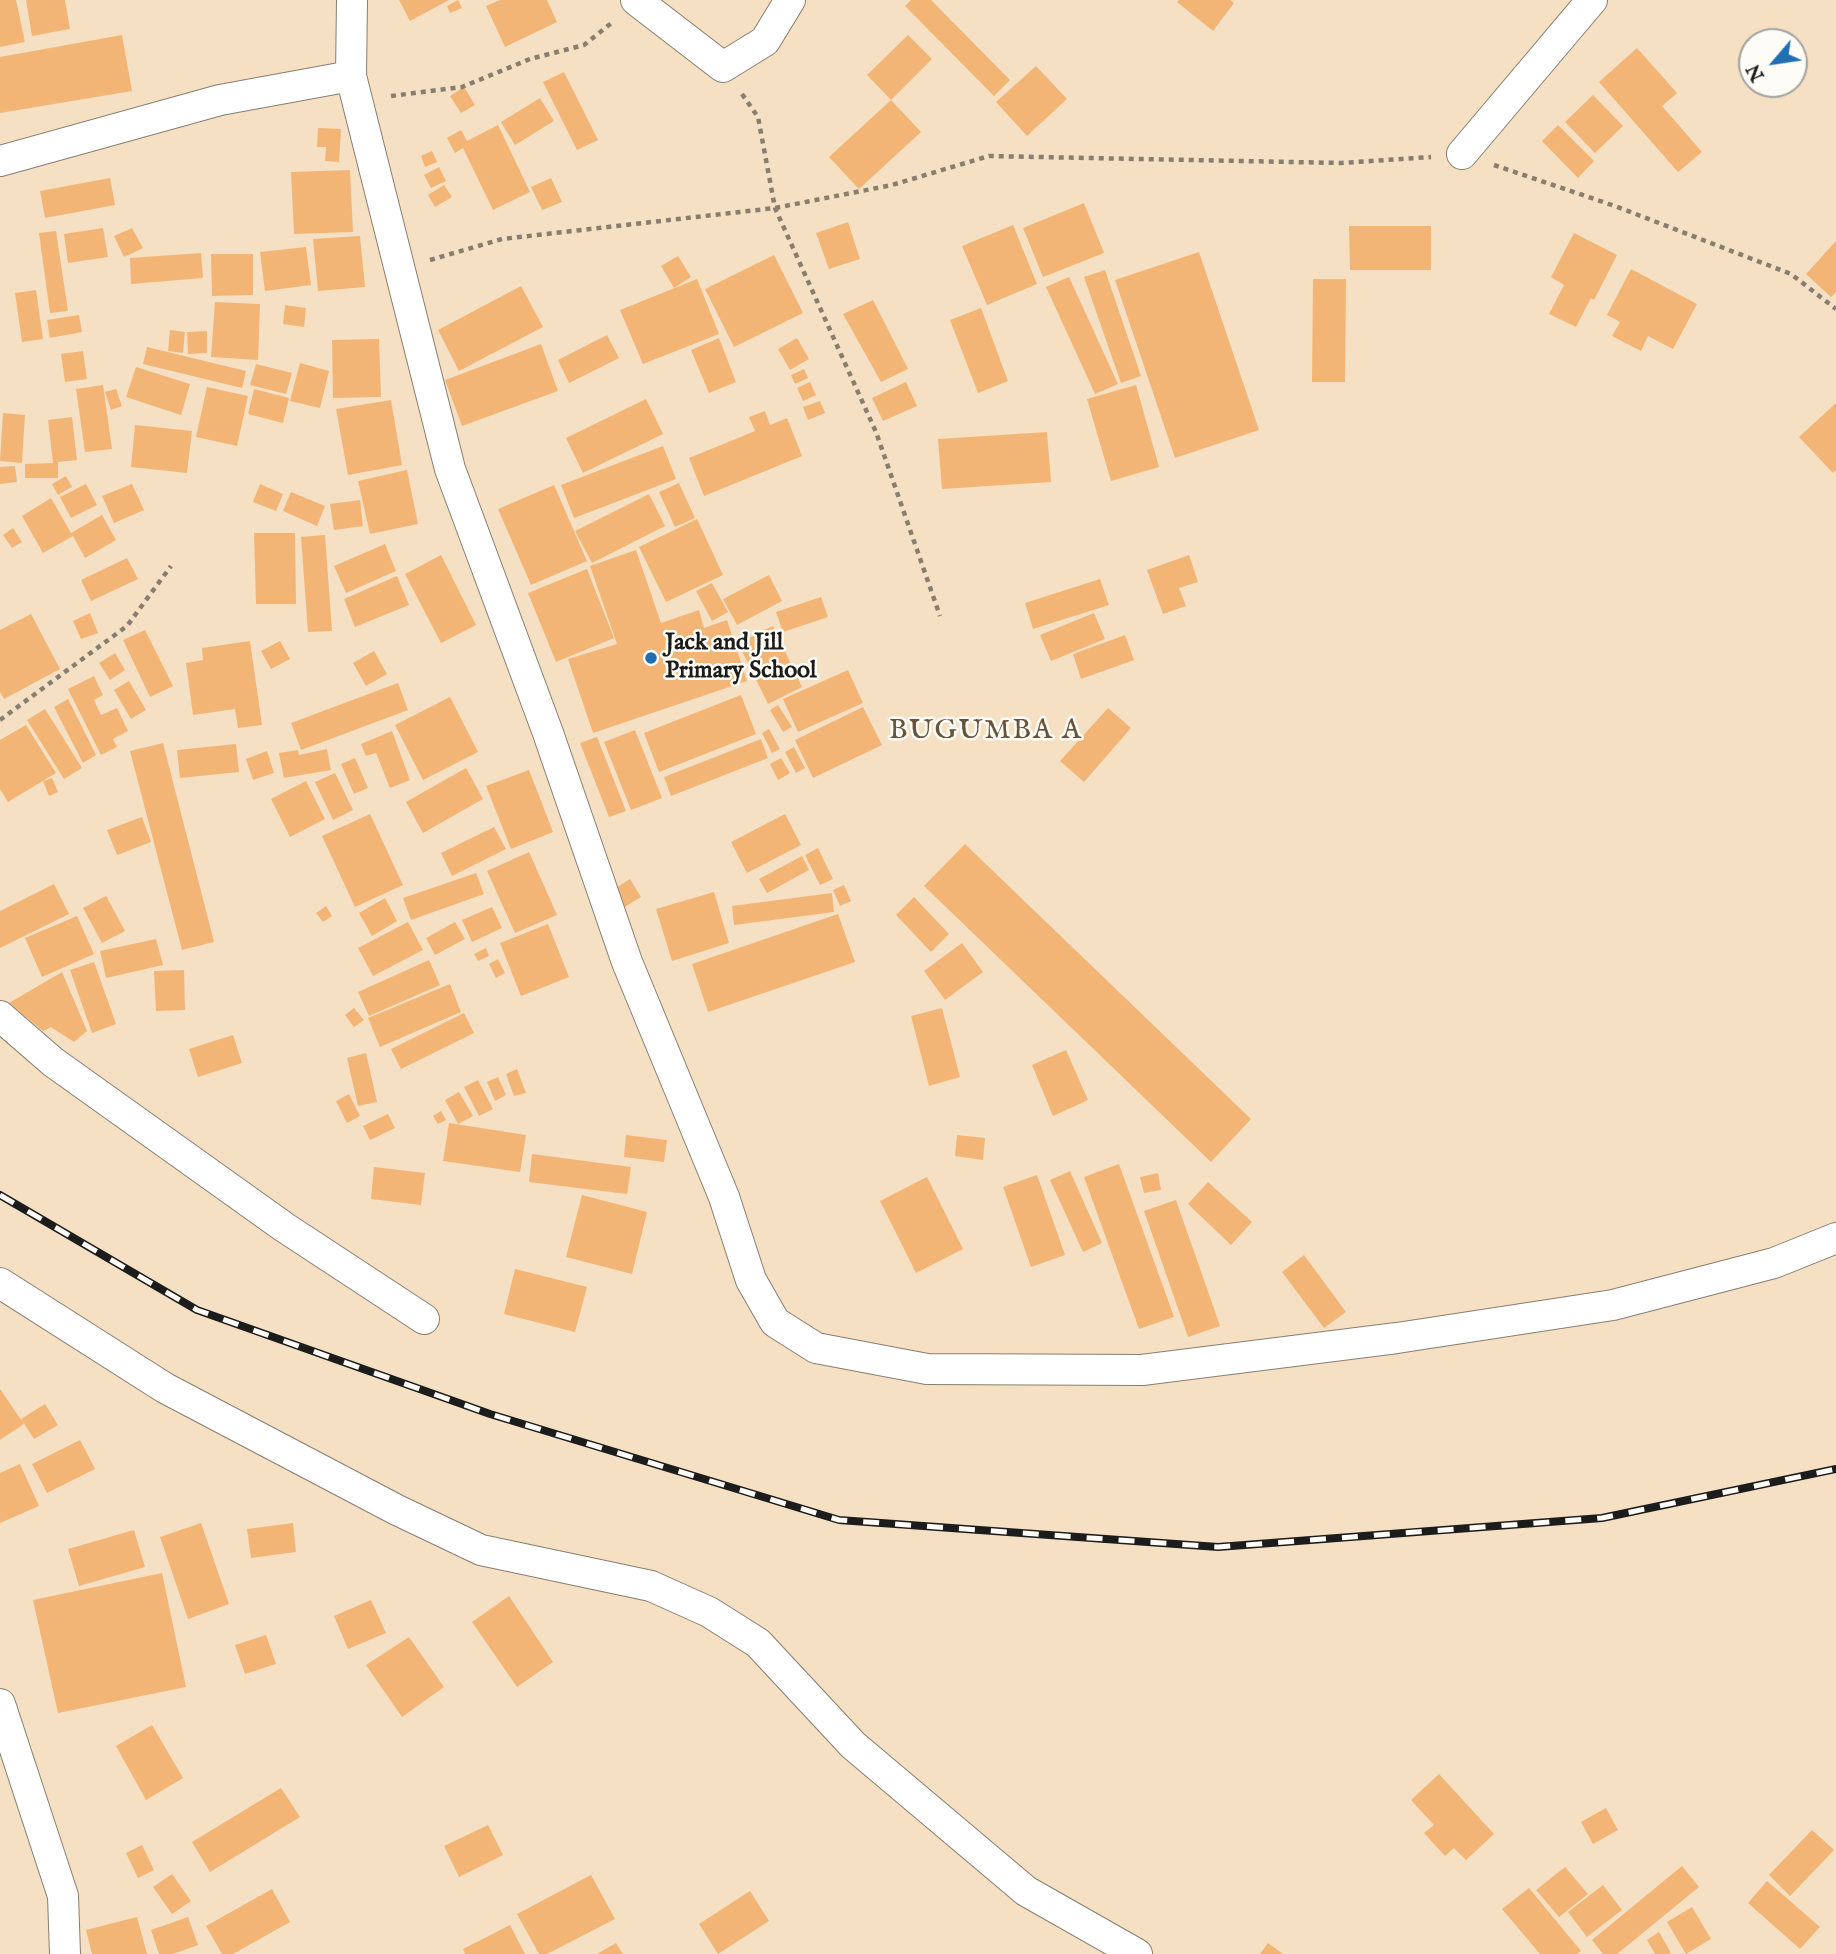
<!DOCTYPE html>
<html>
<head>
<meta charset="utf-8">
<style>
  body { margin:0 }
  #map { position:relative; width:1836px; height:1954px; overflow:hidden; background:#f5e0c4; font-family:"IM FELL English",serif }
  canvas { display:block }
  .north { position:absolute; left:1738px; top:28px; width:70px; height:70px; box-sizing:border-box; background:#fdfcf7; border:2px solid #a3a29f; border-radius:50%; rotate:241deg; font-size:19px; font-weight:700; line-height:28px; text-align:center; color:#1c1c1c }
  .north::after { content:''; display:block; margin:auto; width:24px; height:32px; background:#1f6fb2; clip-path:polygon(50% 0,100% 100%,50% 72%,0 100%) }
</style>
</head>
<body>
<div id="map">
<canvas width="1836" height="1954"></canvas>
<div class="north">N</div>
</div>
<script>
const g = document.querySelector('canvas').getContext('2d');
g.lineJoin = 'round';
function paint(path, color) {
  g.fillStyle = color;
  g.fill(path, 'evenodd');
}
function shape(rows) {
  const path = new Path2D();
  for (const r of rows) {
    path.moveTo(r[0], r[1]);
    for (let i = 2; i < r.length; i += 2) path.lineTo(r[i], r[i + 1]);
  }
  return path;
}
function stroke(path, color, width, dash) {
  g.strokeStyle = color;
  g.lineWidth = width;
  g.lineCap = dash ? 'butt' : 'round';
  g.setLineDash(dash || []);
  g.stroke(path);
}
function write(font, color, halo, rows, align = 'center') {
  g.font = font + ' "IM FELL English",serif';
  g.lineWidth = 5;
  g.setLineDash([]);
  g.textBaseline = 'middle';
  g.strokeStyle = halo;
  g.fillStyle = color;
  for (const [text, x, y, turn = 0] of rows) {
    g.save();
    g.translate(x, y);
    g.rotate((+turn || 0) * Math.PI / 180);
    g.textAlign = isNaN(turn) ? turn : align;
    if (halo) g.strokeText(text, 0, 0);
    g.fillText(text, 0, 0);
    g.restore();
  }
}
paint(shape([
  [0,0,16,0,25,42,0,47],
  [26,0,65,0,70,29,32,36],
  [399,0,449,0,410,21],
  [458,0,462,8,450,13,447,6],
  [500,0,547,0,557,22,505,47,486,6],
  [911,0,931,0,1010,80,994,96,905,6],
  [1179,0,1230,0,1234,3,1213,31,1177,2],
  [122,35,132,91,0,113,0,57],
  [908,35,932,59,891,100,867,75],
  [1637,48,1677,93,1662,106,1702,152,1678,172,1599,82],
  [1036,66,1067,99,1027,136,996,102],
  [564,72,598,140,577,150,543,82],
  [464,87,475,105,461,113,450,96],
  [1593,95,1623,126,1595,153,1565,122],
  [540,98,554,121,515,145,501,122],
  [891,100,921,132,859,189,829,157],
  [498,125,530,192,493,210,463,148,455,153,447,138,461,130,467,141],
  [1558,125,1594,161,1578,178,1542,141],
  [318,128,341,129,339,162,325,161,326,147,317,147],
  [432,151,437,162,425,167,421,156],
  [439,167,446,181,431,188,424,175],
  [350,170,353,232,294,234,291,172],
  [110,178,115,205,45,218,40,191],
  [551,178,562,202,542,210,531,187],
  [444,185,452,197,435,207,428,195],
  [1084,203,1104,253,1043,277,1023,228],
  [848,222,860,259,829,269,816,233],
  [1013,225,1037,284,987,305,962,246],
  [1349,226,1431,226,1431,270,1350,270],
  [103,228,108,257,68,263,64,234],
  [132,228,143,248,124,257,114,236],
  [56,231,68,311,50,313,39,233],
  [1574,233,1617,255,1594,300,1591,298,1576,327,1549,314,1564,285,1551,277],
  [360,236,365,287,318,291,313,239],
  [1836,241,1836,292,1831,297,1806,274],
  [306,247,311,285,265,291,260,252],
  [1199,252,1259,430,1175,458,1115,280],
  [201,253,203,278,131,284,130,258],
  [211,254,253,254,253,295,212,296],
  [774,255,803,313,734,347,705,289],
  [678,256,691,277,674,288,661,266],
  [1631,269,1697,304,1673,349,1648,336,1641,351,1612,336,1620,322,1607,315],
  [1105,270,1141,376,1121,383,1084,277],
  [1069,277,1118,384,1095,394,1046,287],
  [697,279,719,334,643,364,620,310],
  [1313,279,1346,279,1345,382,1312,382],
  [521,286,543,327,459,371,438,330],
  [36,290,43,339,22,342,15,293],
  [873,300,908,369,881,382,843,314],
  [215,302,260,304,258,360,211,357],
  [285,305,306,308,304,327,283,324],
  [981,308,1008,381,978,393,950,320],
  [79,315,82,332,50,338,47,320],
  [170,330,185,332,183,353,168,351],
  [207,331,207,353,188,354,187,332],
  [607,335,619,358,569,383,558,360],
  [719,338,736,382,709,393,691,350],
  [797,338,809,359,790,370,778,349],
  [379,339,381,397,333,398,332,340],
  [541,344,558,391,462,426,445,380],
  [147,347,246,371,242,388,143,364],
  [83,351,87,379,65,382,61,354],
  [300,363,329,371,320,408,290,401],
  [256,364,292,373,286,394,250,385],
  [136,367,190,384,181,415,126,397],
  [804,369,808,378,795,384,791,375],
  [810,382,816,395,803,401,797,388],
  [906,382,917,406,883,421,872,398],
  [103,385,112,449,85,452,76,389],
  [1136,385,1159,467,1111,481,1087,399],
  [207,387,248,396,237,446,196,437],
  [116,389,122,406,111,410,105,392],
  [254,389,289,398,283,423,248,414],
  [646,399,663,434,583,473,566,438],
  [391,400,402,465,348,475,336,409],
  [820,401,825,413,808,420,803,407],
  [1836,403,1836,470,1833,473,1799,437],
  [765,411,770,425,787,418,802,456,704,496,689,458,755,431,749,417],
  [3,413,25,415,22,463,0,461],
  [72,417,77,460,58,462,58,478,25,478,25,464,53,463,48,420],
  [135,425,192,431,187,473,131,467],
  [1047,432,1051,482,942,489,938,439],
  [663,446,676,479,574,518,561,485],
  [15,466,17,482,0,484,0,467],
  [407,470,418,524,370,534,358,481],
  [66,476,72,487,58,495,52,484],
  [679,483,695,518,675,527,659,492],
  [86,484,97,505,71,518,60,497],
  [132,484,144,510,114,523,102,496],
  [260,484,283,494,276,511,253,502],
  [554,485,587,561,531,585,498,509],
  [291,492,325,506,317,526,283,511],
  [649,494,665,526,592,563,575,531],
  [51,498,71,533,102,515,116,540,85,558,73,536,43,553,22,516],
  [360,500,363,526,334,530,330,504],
  [697,519,723,575,666,602,639,547],
  [13,528,22,542,12,548,3,535],
  [254,533,295,533,296,604,256,604],
  [325,535,332,631,308,632,301,537],
  [385,544,396,571,346,593,334,566],
  [636,550,661,623,699,610,704,628,727,620,747,681,593,733,568,659,617,644,590,566],
  [441,555,476,625,441,643,405,574],
  [1189,555,1198,582,1179,588,1186,606,1163,614,1147,570],
  [127,558,138,579,91,601,81,580],
  [587,569,614,638,556,662,528,593],
  [769,575,782,601,737,625,723,599],
  [397,576,409,605,355,627,344,599],
  [1100,579,1109,605,1033,629,1025,603],
  [712,583,728,612,712,621,696,591],
  [821,597,828,617,783,632,776,612],
  [90,613,98,633,81,639,73,621],
  [1094,613,1105,639,1051,661,1040,635],
  [31,614,60,669,4,699,0,692,0,630],
  [773,626,802,687,768,704,738,643],
  [145,630,173,686,150,697,123,640],
  [1125,635,1134,660,1081,679,1073,654],
  [250,641,262,725,238,728,235,709,193,715,186,663,203,660,202,648],
  [280,641,290,659,271,669,261,651],
  [374,651,387,674,366,686,353,663],
  [115,653,125,670,110,680,99,663],
  [848,670,863,703,798,732,783,699],
  [94,676,103,695,94,700,101,715,117,708,128,731,113,739,117,747,101,755,68,689],
  [129,681,146,710,131,719,114,690],
  [398,683,408,710,301,750,291,723],
  [741,695,756,734,659,772,644,733],
  [450,697,478,752,423,780,395,725],
  [68,699,96,755,83,763,54,707],
  [778,705,792,727,783,732,770,710],
  [863,707,882,745,813,778,795,740],
  [1108,708,1131,728,1084,782,1060,761],
  [45,709,82,768,64,779,27,720],
  [26,725,56,773,8,802,0,789,0,740],
  [769,729,780,749,772,753,762,733],
  [635,730,662,798,631,810,604,742],
  [392,731,410,780,390,788,376,753,366,756,361,744],
  [597,737,626,811,609,817,580,743],
  [761,739,768,758,671,796,664,777],
  [163,743,214,942,182,950,130,751],
  [236,744,239,772,180,778,177,750],
  [794,747,805,768,796,773,785,752],
  [327,749,331,770,284,778,279,753,298,750,299,755],
  [267,751,274,773,253,780,246,759],
  [355,758,368,788,354,794,341,764],
  [781,758,790,773,778,780,770,764],
  [466,768,483,799,423,833,406,802],
  [529,770,553,832,511,849,486,786],
  [335,773,353,810,333,820,315,782],
  [52,778,58,792,49,796,43,781],
  [306,781,325,819,290,837,271,799],
  [370,814,403,885,355,907,322,836],
  [785,814,801,845,747,873,731,842],
  [142,817,151,842,117,855,107,830],
  [494,827,506,849,452,876,441,853],
  [965,844,1251,1119,1211,1162,924,886],
  [818,848,833,879,820,885,805,855],
  [529,852,557,915,515,933,487,871],
  [802,856,809,870,767,893,759,879],
  [476,873,484,894,411,920,403,898],
  [630,879,641,897,618,911,607,894],
  [54,884,69,914,0,948,0,911],
  [844,885,851,901,840,906,833,890],
  [714,892,729,943,672,961,656,909],
  [832,893,834,912,734,925,732,906],
  [106,896,125,931,102,943,83,908],
  [914,897,949,934,931,952,896,915],
  [385,898,397,921,372,936,359,913],
  [326,906,332,916,323,922,316,913],
  [492,907,502,928,472,942,462,920],
  [838,914,855,962,708,1012,692,964],
  [77,916,94,954,42,977,25,938],
  [408,922,423,950,373,976,358,948],
  [455,922,465,939,435,955,426,938],
  [548,924,569,977,521,996,500,943],
  [156,939,163,965,106,978,100,951],
  [962,943,983,972,945,1000,924,971],
  [486,948,489,956,478,961,474,954],
  [498,959,505,973,496,978,489,964],
  [429,960,440,985,369,1016,358,992],
  [94,962,116,1024,92,1033,70,970],
  [184,970,185,1010,156,1011,154,971],
  [62,972,87,1031,74,1042,51,1027,43,1031,9,1003],
  [450,984,461,1012,380,1047,368,1018],
  [354,1008,364,1020,354,1027,345,1015],
  [942,1008,960,1077,929,1086,911,1016],
  [464,1013,474,1033,401,1069,391,1049],
  [233,1035,242,1063,198,1077,189,1049],
  [1066,1050,1088,1100,1053,1116,1032,1065],
  [366,1053,377,1102,358,1106,347,1058],
  [517,1069,526,1093,514,1096,506,1074],
  [498,1077,506,1095,495,1101,487,1082],
  [478,1080,493,1109,479,1116,464,1087],
  [459,1092,473,1116,458,1124,445,1100],
  [349,1094,360,1116,347,1123,336,1101],
  [441,1111,446,1120,438,1124,433,1116],
  [388,1114,395,1128,370,1140,363,1126],
  [449,1123,526,1135,520,1172,443,1161],
  [626,1135,667,1140,664,1162,624,1157],
  [957,1135,985,1138,983,1160,955,1156],
  [532,1154,631,1167,627,1194,529,1182],
  [1119,1164,1174,1317,1139,1329,1084,1177],
  [374,1167,425,1173,421,1205,371,1199],
  [1070,1171,1102,1243,1083,1252,1050,1180],
  [1158,1173,1161,1190,1144,1193,1140,1177],
  [1037,1175,1065,1255,1031,1267,1003,1187],
  [927,1177,963,1249,916,1273,880,1201],
  [1208,1182,1252,1222,1231,1245,1188,1204],
  [582,1195,647,1212,632,1274,566,1257],
  [1176,1200,1220,1326,1188,1337,1144,1211],
  [1304,1255,1346,1312,1324,1328,1282,1272],
  [515,1269,587,1287,575,1332,504,1314],
  [0,1389,24,1424,0,1440],
  [45,1404,58,1425,34,1439,21,1419],
  [80,1440,95,1469,47,1493,32,1464],
  [20,1464,39,1506,0,1523,0,1473],
  [201,1523,229,1604,188,1619,160,1537],
  [293,1523,296,1552,251,1558,247,1529],
  [134,1530,145,1567,79,1586,68,1549],
  [162,1573,186,1687,58,1713,33,1600],
  [509,1596,553,1662,517,1687,472,1622],
  [371,1600,386,1633,348,1649,334,1616],
  [266,1635,276,1664,245,1674,235,1645],
  [409,1637,444,1687,402,1717,366,1665],
  [152,1725,183,1778,146,1800,116,1746],
  [1439,1774,1494,1834,1466,1860,1454,1848,1445,1856,1424,1833,1434,1825,1411,1800],
  [281,1788,300,1817,210,1872,192,1842],
  [1606,1808,1618,1830,1593,1844,1581,1822],
  [488,1825,503,1855,459,1877,444,1846],
  [1812,1830,1834,1850,1790,1896,1769,1875],
  [142,1845,154,1870,138,1878,126,1853],
  [1682,1866,1699,1887,1617,1954,1603,1954,1592,1940],
  [1565,1867,1588,1894,1559,1917,1536,1890],
  [172,1874,191,1901,172,1914,153,1887],
  [591,1875,615,1919,547,1954,539,1954,517,1914],
  [1767,1881,1820,1927,1800,1949,1748,1903],
  [1603,1885,1622,1910,1587,1937,1568,1912],
  [1529,1888,1581,1951,1577,1954,1540,1954,1502,1909],
  [272,1889,290,1922,233,1954,222,1954,206,1926],
  [750,1891,769,1921,718,1954,699,1924],
  [1692,1907,1711,1939,1686,1954,1667,1922],
  [137,1917,147,1954,92,1954,86,1930],
  [188,1917,198,1945,173,1954,159,1954,151,1930],
  [510,1925,525,1954,465,1954,463,1949],
  [1659,1932,1671,1953,1669,1954,1655,1954,1647,1940],
  [616,1943,623,1954,597,1954],
  [1268,1943,1283,1954,1260,1954]
]), '#f3b576');
const street = shape([
  [352,0,351,76,450,469,548,733,627,962,724,1197,751,1280,775,1322,816,1348,927,1369,1142,1370,1397,1338,1613,1305,1774,1263,1836,1238],
  [636,0,723,67,765,41,790,0],
  [1462,154,1592,0],
  [0,161,220,100,351,76],
  [0,1016,53,1062,284,1227,424,1319],
  [0,1283,165,1388,397,1510,481,1550,651,1586,709,1612,758,1643,853,1745,1026,1891,1137,1954],
  [0,1704,63,1896,65,1954]
]);
stroke(street, '#887e70', 32);
stroke(shape([
  [742,94,758,117,775,208,876,432,940,616],
  [391,96,462,87,530,59,584,45,614,21],
  [1494,165,1615,206,1791,274,1836,309],
  [430,260,502,239,775,208,892,185,989,156,1341,163,1431,157],
  [0,720,127,626,171,566]
]), '#887e70', 4.5, [5, 5]);
stroke(street, '#fff', 30);
const rail = shape([
  [0,1195,197,1310,490,1414,839,1520,1218,1547,1602,1518,1836,1469]
]);
stroke(rail, '#1c1c1c', 8);
stroke(rail, '#fdfcf7', 5, [16]);
for (const [x, y, r, color] of [
  [651,658,7,"#1f6fb2"]
]) {
  const dot = new Path2D();
  dot.arc(x, y, r, 0, 2 * Math.PI);
  g.fillStyle = color;
  g.fill(dot);
  stroke(dot, '#fdfcf7', 2.5);
}
write('bold 24px', '#1c1c1c', '#fdfcf7', [
  ["Jack and Jill",665,644],
  ["Primary School",665,672]
], 'left');
g.letterSpacing = '2px';
write('28px', '#67523c', '#fdfcf7', [
  ["BUGUMBA A",986,732]
]);
g.letterSpacing = '0px';
</script>
</body>
</html>
